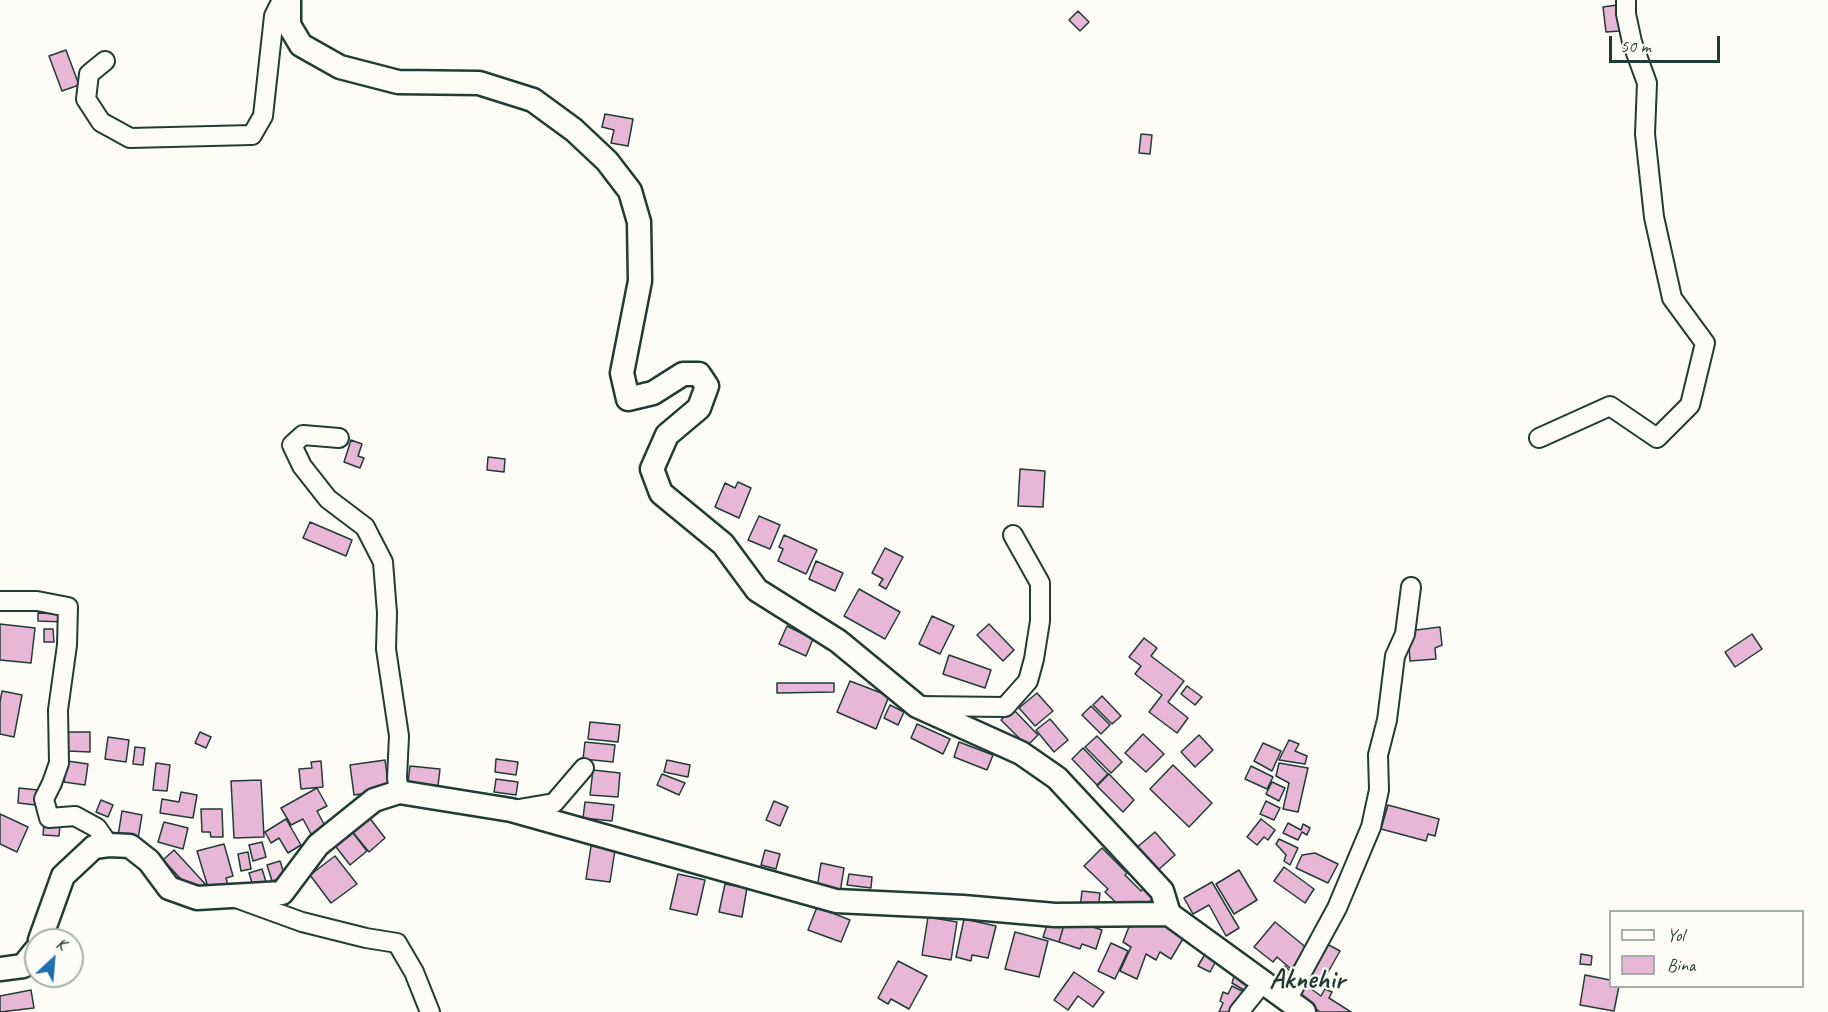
<!DOCTYPE html>
<html>
<head>
<meta charset="utf-8">
<style>
  body { margin:0 }
  #map { position:relative; width:1828px; height:1012px; overflow:hidden; background:#fdfcf7; font-family:Caveat,sans-serif }
  canvas { display:block }
  .legend { position:absolute; left:1609px; top:910px; width:195px; height:78px; box-sizing:border-box; background:#fdfcf7; border:2px solid #a4b0a9; margin:0; padding:8px 10px; list-style:none; font-size:18px; color:#1f3d34 }
  .legend li { display:flex; align-items:center; gap:12px; height:30px }
  .legend b { width:30px; border:2px solid #a4b0a9 }
  .north { position:absolute; left:24px; top:928px; width:60px; height:60px; box-sizing:border-box; background:#fdfcf7; border:2px solid #a4b0a9; border-radius:50%; rotate:26deg; font-size:16px; font-weight:700; line-height:24px; text-align:center; color:#1f3d34 }
  .north::after { content:''; display:block; margin:auto; width:21px; height:27px; background:#1f6fb2; clip-path:polygon(50% 0,100% 100%,50% 72%,0 100%) }
  .scale { position:absolute; left:1609px; top:36px; width:111px; height:27px; box-sizing:border-box; border:3px solid #1f3d34; border-top:0; padding-left:8px; font-size:18px; line-height:21px; white-space:nowrap; color:#1f3d34; -webkit-text-stroke:4px #fdfcf7; paint-order:stroke }
</style>
</head>
<body>
<div id="map">
<canvas width="1828" height="1012"></canvas>
<ul class="legend">
<li><b style="height:8px;background:#fdfcf7"></b>Yol</li>
<li><b style="height:16px;background:#e8b7d8"></b>Bina</li>
</ul>
<div class="north">K</div>
<div class="scale">50 m</div>
</div>
<script>
const g = document.querySelector('canvas').getContext('2d');
g.lineJoin = 'round';
function paint(path, color) {
  g.fillStyle = color;
  g.fill(path, 'evenodd');
}
function shape(rows) {
  const path = new Path2D();
  for (const r of rows) {
    path.moveTo(r[0], r[1]);
    for (let i = 2; i < r.length; i += 2) path.lineTo(r[i], r[i + 1]);
  }
  return path;
}
function stroke(path, color, width, dash) {
  g.strokeStyle = color;
  g.lineWidth = width;
  g.lineCap = dash ? 'butt' : 'round';
  g.setLineDash(dash || []);
  g.stroke(path);
}
function write(font, color, halo, rows, align = 'center') {
  g.font = font + ' Caveat,sans-serif';
  g.lineWidth = 4.5;
  g.setLineDash([]);
  g.textBaseline = 'middle';
  g.strokeStyle = halo;
  g.fillStyle = color;
  for (const [text, x, y, turn = 0] of rows) {
    g.save();
    g.translate(x, y);
    g.rotate((+turn || 0) * Math.PI / 180);
    g.textAlign = isNaN(turn) ? turn : align;
    if (halo) g.strokeText(text, 0, 0);
    g.fillText(text, 0, 0);
    g.restore();
  }
}
const building = shape([
  [1617,5,1620,31,1606,32,1603,7,1617,5],
  [1078,11,1089,22,1080,31,1069,20,1078,11],
  [66,50,79,85,62,91,49,56,66,50],
  [605,114,633,119,628,146,611,143,614,130,602,127,605,114],
  [1141,134,1152,135,1150,154,1139,153,1141,134],
  [351,440,362,444,358,456,364,458,360,468,344,462,351,440],
  [488,457,505,459,504,472,487,470,488,457],
  [1020,469,1045,471,1043,507,1018,506,1020,469],
  [738,482,751,488,739,518,715,507,725,483,735,488,738,482],
  [759,516,780,525,770,549,748,540,759,516],
  [310,522,352,540,346,556,303,538,310,522],
  [784,535,817,550,806,574,778,561,783,549,779,547,784,535],
  [885,548,903,557,886,589,879,585,883,579,872,573,885,548],
  [816,561,843,573,835,591,809,579,816,561],
  [859,589,900,612,885,639,844,616,859,589],
  [38,613,64,614,64,622,38,621,38,613],
  [932,616,954,626,940,654,919,644,932,616],
  [0,624,35,628,31,663,0,660,0,624],
  [989,624,1014,650,1003,661,977,635,989,624],
  [787,626,813,639,806,656,779,644,787,626],
  [1440,627,1442,645,1435,648,1436,659,1410,661,1408,631,1440,627],
  [44,629,53,629,54,642,44,642,44,629],
  [1752,634,1762,649,1735,667,1725,652,1752,634],
  [1144,638,1157,648,1151,656,1184,681,1168,702,1188,718,1177,733,1149,712,1162,695,1135,674,1141,666,1129,657,1144,638],
  [949,655,991,670,985,688,943,674,949,655],
  [850,681,889,696,876,729,837,712,850,681],
  [777,683,834,683,834,692,777,693,777,683],
  [1187,686,1202,697,1195,705,1181,694,1187,686],
  [2,691,22,695,14,737,0,734,0,702,2,691],
  [1037,693,1053,711,1035,726,1019,708,1037,693],
  [1102,696,1121,716,1112,724,1093,705,1102,696],
  [890,705,904,712,898,725,884,718,890,705],
  [1091,706,1110,725,1101,734,1082,715,1091,706],
  [1013,709,1038,735,1027,746,1001,720,1013,709],
  [1050,719,1068,740,1054,752,1036,730,1050,719],
  [590,722,620,725,618,742,588,739,590,722],
  [917,724,950,739,943,754,911,738,917,724],
  [68,732,90,732,90,752,68,751,68,732],
  [200,732,211,737,206,748,195,743,200,732],
  [1143,734,1164,754,1146,772,1125,753,1143,734],
  [1199,735,1213,750,1195,767,1181,752,1199,735],
  [1097,736,1122,762,1111,773,1085,747,1097,736],
  [108,737,129,740,126,762,105,759,108,737],
  [1289,740,1299,744,1295,751,1307,756,1305,764,1279,760,1289,740],
  [585,742,615,745,613,762,583,759,585,742],
  [959,742,993,755,987,770,954,757,959,742],
  [1263,743,1281,751,1272,771,1254,761,1263,743],
  [135,747,145,748,143,765,133,764,135,747],
  [1083,748,1108,774,1097,785,1072,759,1083,748],
  [496,759,518,762,516,775,495,772,496,759],
  [385,760,389,790,354,795,350,765,385,760],
  [667,760,690,765,688,777,664,772,667,760],
  [67,761,88,764,85,785,64,782,67,761],
  [321,761,323,787,301,789,299,769,312,768,311,762,321,761],
  [156,763,170,765,167,791,153,790,156,763],
  [1279,763,1308,768,1298,812,1283,809,1289,783,1276,776,1279,763],
  [1173,765,1212,803,1189,827,1150,789,1173,765],
  [410,766,440,769,438,786,408,783,410,766],
  [1251,766,1273,777,1267,789,1245,779,1251,766],
  [593,770,620,773,618,797,590,795,593,770],
  [662,774,685,783,679,795,657,785,662,774],
  [1109,774,1134,800,1123,812,1097,786,1109,774],
  [496,779,518,782,516,795,494,792,496,779],
  [261,780,264,837,234,838,231,781,261,780],
  [1272,782,1285,788,1279,801,1266,794,1272,782],
  [19,788,38,790,36,805,18,803,19,788],
  [317,788,327,806,317,811,326,828,312,836,303,819,291,825,281,808,317,788],
  [181,792,197,795,193,818,160,813,162,799,179,802,181,792],
  [101,800,113,805,108,817,96,812,101,800],
  [774,801,788,807,780,826,766,820,774,801],
  [1266,801,1280,808,1274,820,1260,814,1266,801],
  [585,802,614,805,612,821,583,818,585,802],
  [1388,805,1439,819,1435,836,1428,834,1426,841,1381,829,1388,805],
  [201,809,222,809,223,837,211,837,210,832,202,832,201,809],
  [122,811,142,815,138,839,118,836,122,811],
  [0,814,28,827,17,852,0,844,0,814],
  [368,816,385,838,369,852,351,830,368,816],
  [286,819,301,845,288,853,279,838,271,843,265,832,286,819],
  [1261,819,1275,830,1268,840,1264,837,1257,845,1247,837,1261,819],
  [164,822,188,828,183,849,158,842,164,822],
  [1288,823,1301,830,1303,824,1310,828,1307,835,1302,832,1298,840,1283,833,1288,823],
  [44,824,60,825,59,836,43,835,44,824],
  [350,829,367,851,350,865,333,843,350,829],
  [1155,832,1175,855,1157,871,1135,849,1155,832],
  [1279,839,1298,848,1290,865,1284,861,1286,855,1276,844,1279,839],
  [262,842,266,857,253,861,249,845,262,842],
  [224,844,233,876,226,878,229,889,210,894,197,851,224,844],
  [591,846,615,850,610,882,586,879,591,846],
  [1102,848,1127,873,1125,875,1141,891,1146,886,1156,895,1143,909,1137,903,1127,913,1105,892,1108,889,1084,866,1102,848],
  [174,850,208,887,198,897,163,860,174,850],
  [765,850,780,854,776,869,761,865,765,850],
  [248,852,251,869,241,871,238,854,248,852],
  [1315,853,1338,864,1328,883,1296,868,1302,855,1315,853],
  [335,856,357,884,331,903,310,875,335,856],
  [280,861,285,877,272,881,267,865,280,861],
  [821,863,844,868,840,893,817,888,821,863],
  [1284,867,1314,889,1305,903,1274,881,1284,867],
  [262,869,267,885,254,889,249,873,262,869],
  [1239,870,1257,900,1234,914,1216,884,1239,870],
  [678,874,705,880,697,915,670,909,678,874],
  [849,874,872,877,871,888,847,885,849,874],
  [1212,882,1239,928,1226,936,1209,905,1193,914,1184,898,1212,882],
  [725,884,747,888,742,917,719,912,725,884],
  [1082,891,1100,893,1098,910,1080,908,1082,891],
  [817,907,850,920,841,942,808,930,817,907],
  [1051,913,1066,918,1059,942,1043,937,1051,913],
  [928,917,957,922,951,960,922,955,928,917],
  [1066,918,1102,930,1096,949,1082,944,1080,949,1059,942,1066,918],
  [964,919,996,926,988,958,972,955,971,961,956,957,964,919],
  [1275,922,1308,949,1291,969,1277,957,1273,962,1254,947,1275,922],
  [1130,924,1163,925,1184,937,1171,959,1160,952,1156,960,1146,954,1137,979,1120,971,1131,947,1123,942,1130,924],
  [1015,932,1048,941,1039,977,1005,969,1015,932],
  [1111,943,1128,951,1115,979,1098,971,1111,943],
  [1327,944,1340,951,1319,988,1305,980,1327,944],
  [1205,954,1216,961,1210,972,1198,966,1205,954],
  [1581,954,1592,956,1591,965,1580,964,1581,954],
  [898,961,927,976,909,1009,891,999,888,1004,878,998,898,961],
  [1285,966,1294,975,1287,981,1278,973,1285,966],
  [1074,972,1104,992,1093,1007,1078,996,1068,1010,1054,1000,1074,972],
  [1235,973,1244,977,1241,982,1246,985,1249,981,1249,993,1232,983,1235,973],
  [1585,975,1610,980,1610,986,1619,986,1614,1011,1580,1005,1585,975],
  [1306,985,1321,996,1325,989,1332,992,1329,998,1351,1012,1320,1012,1299,995,1306,985],
  [1232,986,1244,992,1233,1012,1219,1012,1223,1003,1220,1001,1223,992,1228,994,1232,986],
  [31,990,34,1008,0,1012,0,996,31,990]
]);
paint(building, '#e8b7d8');
stroke(building, '#1f3d34', 1.5);
const minor = shape([
  [105,61,89,74,86,99,101,122,130,138,252,135,263,116,274,16,282,0],
  [339,438,303,435,292,445,302,466,328,499,365,527,383,562,387,613,386,649,399,736,397,778,399,792],
  [1539,438,1610,406,1657,438,1690,405,1705,343,1672,298,1654,217,1645,134,1647,83,1632,42,1626,14,1626,0],
  [0,601,37,601,68,607,67,645,58,710,59,763,52,783,44,799,49,818,75,816,97,828,109,845],
  [919,706,1005,707,1028,681,1034,659,1040,621,1040,583,1013,535],
  [513,810,554,803,584,768],
  [236,898,302,922,366,938,397,943,414,972,430,1012],
  [1287,1000,1337,908,1371,827,1379,790,1378,755,1387,720,1395,656,1405,634,1411,587],
  [1239,1012,1264,981]
]);
const tertiary = shape([
  [289,0,289,25,301,45,340,67,398,82,479,83,533,100,574,130,607,161,630,191,639,222,640,281,622,373,628,399,653,393,683,374,699,374,707,386,699,408,667,435,652,469,661,493,723,544,757,590,838,641,917,706,1021,753,1057,778,1162,891,1169,914],
  [40,940,63,876,94,847,109,845,130,846,149,861,169,888,197,898,282,893,318,845,374,800,399,792,511,810,836,901,963,907,1055,915,1169,914,1304,1012],
  [0,969,23,966,36,950]
]);
stroke(minor, '#1f3d34', 22);
stroke(tertiary, '#1f3d34', 27);
stroke(minor, '#fdfcf7', 18);
stroke(tertiary, '#fdfcf7', 22);
write('bold 28px', '#1f3d34', '#fdfcf7', [
  ["Aknehir",1307,981]
]);
</script>
</body>
</html>
